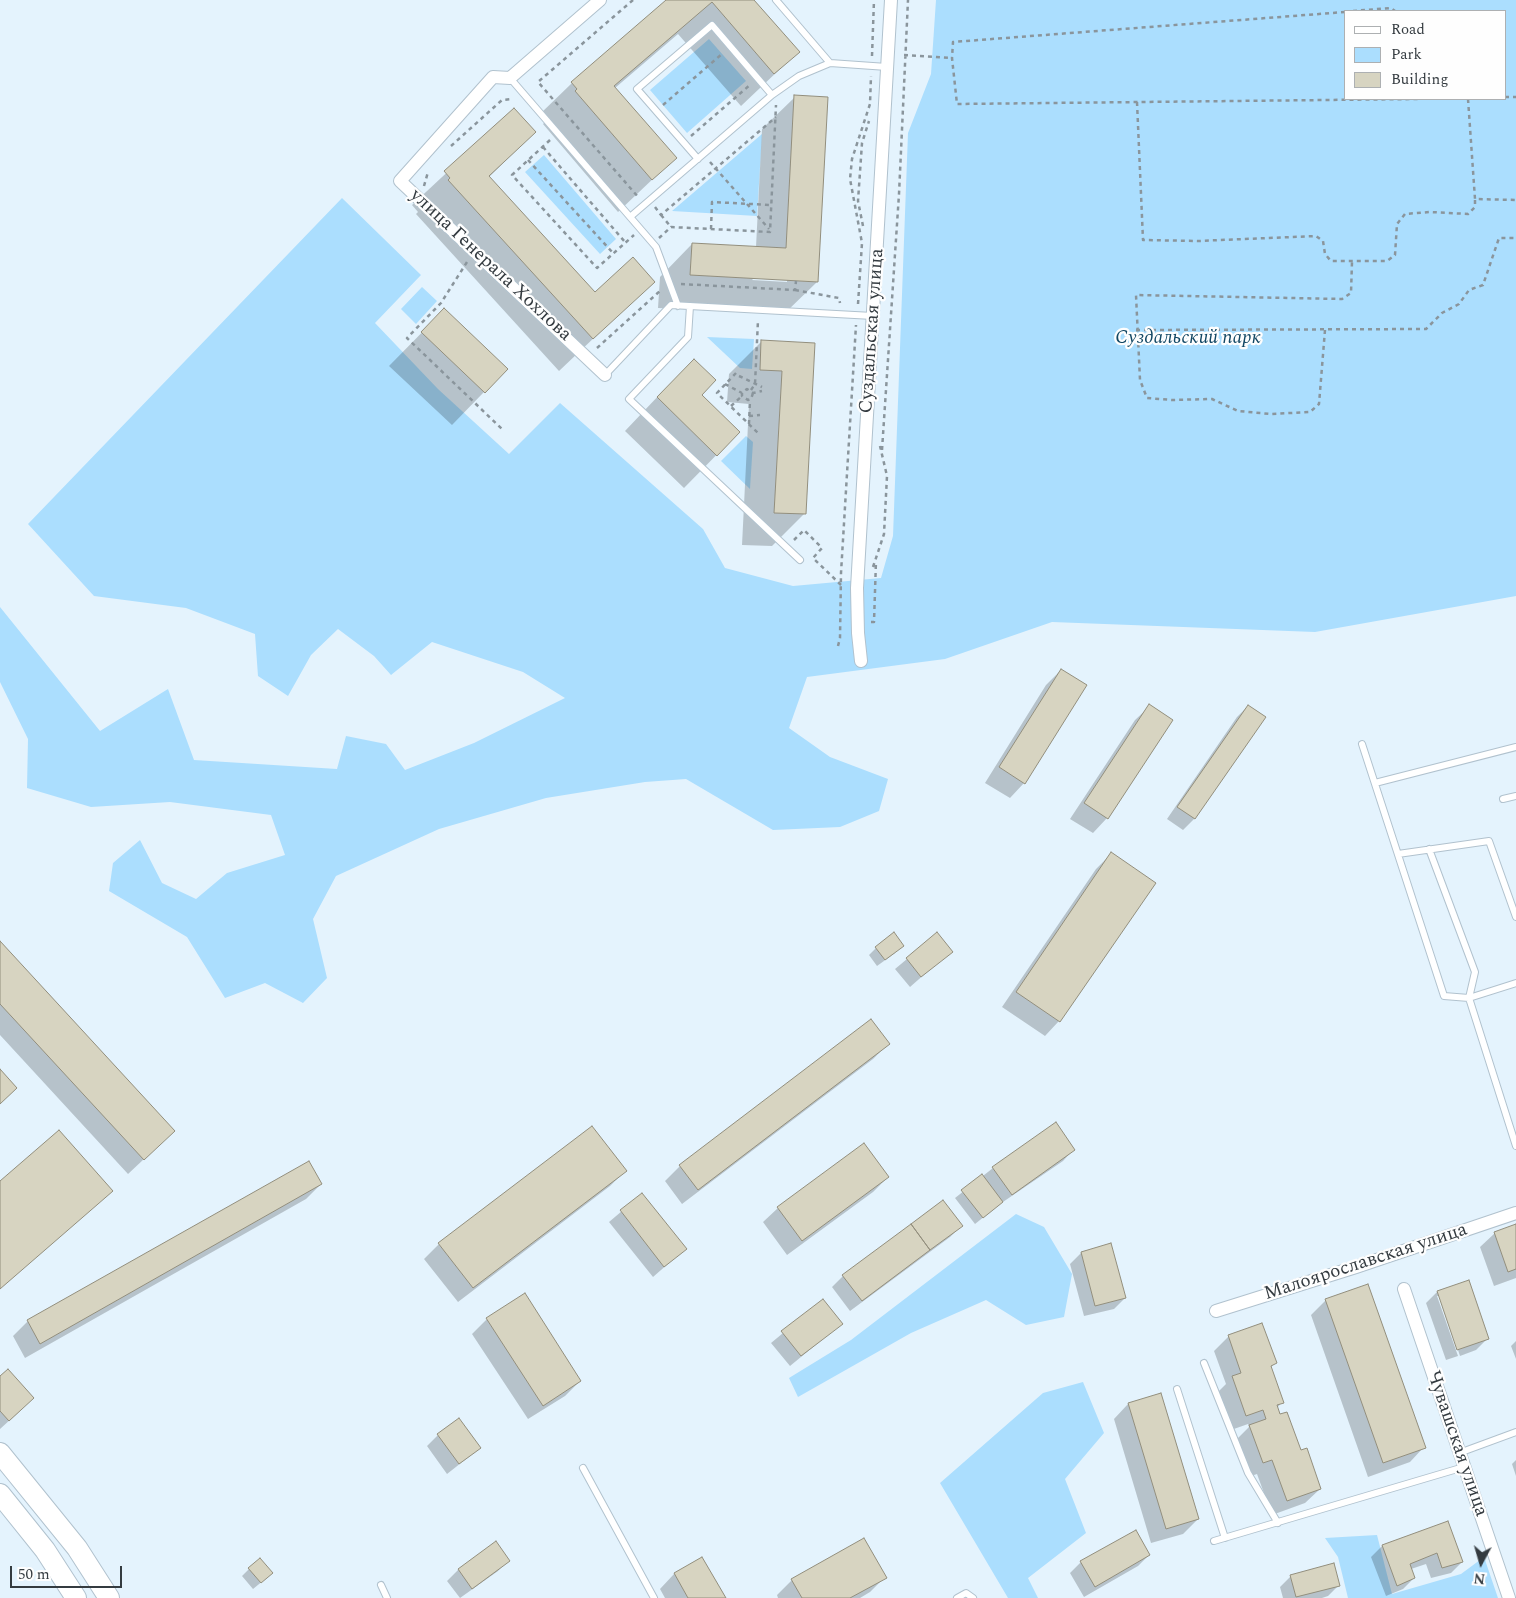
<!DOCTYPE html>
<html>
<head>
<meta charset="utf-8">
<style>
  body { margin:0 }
  #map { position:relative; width:1516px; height:1598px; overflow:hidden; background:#e4f3fd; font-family:Spectral,serif }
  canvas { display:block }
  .legend { position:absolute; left:1344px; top:10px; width:162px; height:90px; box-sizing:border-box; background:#fefefe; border:1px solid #adb0b2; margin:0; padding:6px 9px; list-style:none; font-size:15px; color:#343b40 }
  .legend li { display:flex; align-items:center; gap:10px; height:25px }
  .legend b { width:25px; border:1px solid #adb0b2 }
  .north { position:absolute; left:1456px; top:1538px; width:50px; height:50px; -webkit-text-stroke:4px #fefefe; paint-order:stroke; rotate:186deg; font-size:14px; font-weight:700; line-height:20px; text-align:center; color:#343b40 }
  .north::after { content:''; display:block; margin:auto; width:18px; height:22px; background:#343b40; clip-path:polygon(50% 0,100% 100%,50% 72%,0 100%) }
  .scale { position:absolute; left:10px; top:1566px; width:112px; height:22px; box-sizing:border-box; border:2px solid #343b40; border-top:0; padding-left:6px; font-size:15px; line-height:18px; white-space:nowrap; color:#343b40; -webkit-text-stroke:4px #fefefe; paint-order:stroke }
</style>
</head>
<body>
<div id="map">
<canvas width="1516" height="1598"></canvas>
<ul class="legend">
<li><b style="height:6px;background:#fff"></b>Road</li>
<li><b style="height:14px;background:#abdefe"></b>Park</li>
<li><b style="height:14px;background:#d7d4c1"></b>Building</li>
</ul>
<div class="north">N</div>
<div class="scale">50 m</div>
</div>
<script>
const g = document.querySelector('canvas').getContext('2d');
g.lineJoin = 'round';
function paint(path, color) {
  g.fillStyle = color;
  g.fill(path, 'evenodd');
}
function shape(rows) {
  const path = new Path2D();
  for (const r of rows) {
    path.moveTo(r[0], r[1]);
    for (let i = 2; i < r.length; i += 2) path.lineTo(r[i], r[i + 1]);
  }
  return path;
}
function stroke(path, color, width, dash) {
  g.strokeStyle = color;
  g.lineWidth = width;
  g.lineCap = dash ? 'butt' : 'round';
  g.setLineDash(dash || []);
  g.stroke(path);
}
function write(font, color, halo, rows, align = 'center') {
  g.font = font + ' Spectral,serif';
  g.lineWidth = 4.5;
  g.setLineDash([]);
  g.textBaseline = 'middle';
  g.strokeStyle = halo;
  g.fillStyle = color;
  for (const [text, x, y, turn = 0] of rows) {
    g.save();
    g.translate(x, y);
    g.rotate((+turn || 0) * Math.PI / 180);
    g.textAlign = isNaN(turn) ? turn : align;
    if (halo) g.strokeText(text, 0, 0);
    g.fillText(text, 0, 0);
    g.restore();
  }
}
paint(shape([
  [936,0,1516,0,1516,596,1315,632,1052,622,945,659,807,677,789,728,830,757,888,779,879,811,840,827,773,830,686,779,645,782,546,798,439,829,336,876,313,919,327,978,303,1003,265,983,225,998,187,937,109,891,113,863,140,840,162,883,196,899,227,873,285,855,271,815,170,802,91,807,27,788,28,739,0,682,0,607,100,731,168,689,194,760,337,769,346,736,386,744,405,770,474,743,565,698,523,672,432,642,391,675,374,656,338,629,311,655,288,696,258,676,255,634,186,608,94,596,28,524,342,198,421,275,375,323,438,389,509,454,560,403,703,529,725,568,793,586,881,578,893,536,908,133,931,74],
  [1345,11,1505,11,1505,99,1345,99],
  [709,39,746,81,687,133,650,90],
  [762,134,757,216,672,211],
  [544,155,616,239,600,254,525,172],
  [422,287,437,301,416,324,401,309],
  [707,337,754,339,752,369,740,368],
  [746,436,753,442,750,489,721,461],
  [1016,1214,1044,1227,1072,1274,1064,1317,1026,1325,986,1300,911,1333,798,1397,789,1378,851,1340],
  [1083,1382,1104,1433,1065,1479,1086,1533,1028,1578,1038,1598,1008,1598,940,1483,1043,1393],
  [1377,1535,1392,1594,1461,1574,1484,1557,1498,1598,1348,1598,1338,1557,1325,1538]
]), '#abdefe');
paint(shape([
  [668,0,753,0,798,52,741,106,678,34,615,88,675,158,618,212,543,124,545,122,539,115,572,83],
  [795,97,817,282,784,314,658,308,660,277,692,244,756,247,762,129],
  [754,278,787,279,787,282,752,280],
  [514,110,535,132,489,177,595,294,653,282,559,371,416,214,418,212,412,205],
  [444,310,484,392,452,425,389,366],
  [762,341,814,344,804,514,772,546,742,545,749,404,727,402,729,374],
  [661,393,700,395,739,432,684,488,625,431],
  [1061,670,1024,783,1010,798,985,783,1046,685],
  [1150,706,1107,818,1093,833,1070,819,1135,720],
  [1248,706,1264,718,1194,819,1183,830,1167,819,1237,717],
  [1111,854,1059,1021,1045,1036,1002,1007,1096,869],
  [937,934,951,951,910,987,895,969],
  [0,943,159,1145,128,1174,0,1035],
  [876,948,895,953,877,966,869,955],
  [870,1021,888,1044,873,1059,682,1204,665,1181,680,1166],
  [1073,1150,1063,1161,1000,1204,975,1224,955,1198,993,1168],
  [309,1163,321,1184,306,1199,25,1358,13,1336,28,1321],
  [625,1171,610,1186,458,1302,424,1259,439,1244],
  [888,1177,873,1192,787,1255,763,1222,778,1208],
  [642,1194,685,1249,653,1277,609,1222],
  [943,1201,961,1226,950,1237,850,1311,832,1287,843,1276],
  [1516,1225,1516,1278,1494,1286,1480,1247,1495,1233],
  [1081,1253,1125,1298,1114,1309,1084,1316,1070,1264],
  [1437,1292,1487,1339,1476,1350,1460,1356,1440,1296,1437,1296,1458,1356,1446,1360,1426,1303],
  [823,1300,841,1324,790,1366,771,1343],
  [1326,1300,1424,1447,1410,1462,1368,1477,1311,1315],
  [487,1319,580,1381,565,1396,528,1419,472,1334],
  [1229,1336,1275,1363,1270,1368,1282,1402,1277,1408,1320,1489,1305,1503,1272,1515,1257,1474,1248,1477,1235,1441,1249,1427,1248,1424,1231,1430,1218,1392,1226,1384,1214,1351],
  [1516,1341,1516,1359,1511,1346],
  [0,1378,22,1409,0,1429],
  [1128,1404,1198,1519,1183,1534,1151,1543,1114,1419],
  [438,1435,480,1448,447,1474,427,1446],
  [1516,1460,1516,1476,1512,1464],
  [1447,1522,1462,1562,1451,1573,1431,1578,1426,1564,1411,1569,1414,1578,1403,1589,1386,1596,1371,1557,1382,1546],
  [863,1539,885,1577,870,1592,860,1598,778,1598,777,1595,792,1580],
  [495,1543,508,1560,498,1571,460,1598,447,1581,458,1570],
  [1149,1555,1138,1566,1084,1597,1070,1573,1081,1562],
  [701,1558,725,1598,665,1598,660,1589,674,1574],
  [249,1569,264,1580,253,1589,242,1576],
  [1291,1576,1339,1585,1328,1596,1322,1598,1283,1598,1280,1587]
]), '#0003');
const building = shape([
  [666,0,754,0,800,52,774,74,712,2,614,86,677,158,652,180,575,91,577,89,571,82,666,0],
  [794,95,828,97,818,282,690,275,692,243,786,248,794,95],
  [514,108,536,132,489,176,595,292,633,257,655,282,593,339,448,180,450,178,444,171,514,108],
  [444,308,508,369,485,393,421,332,444,308],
  [761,340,815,343,806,514,774,513,782,371,760,370,761,340],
  [694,359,716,380,702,395,740,432,717,456,657,397,694,359],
  [1061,669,1087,685,1025,784,999,767,1061,669],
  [1149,704,1173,720,1108,819,1084,803,1149,704],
  [1248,705,1266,717,1195,819,1177,807,1248,705],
  [1111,852,1156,883,1060,1022,1016,992,1111,852],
  [894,932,904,946,885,960,875,947,894,932],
  [937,932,953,952,921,977,906,958,937,932],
  [0,941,175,1131,144,1160,0,1004,0,941],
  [871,1019,890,1044,698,1190,679,1165,871,1019],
  [0,1069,17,1088,0,1104,0,1069],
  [1056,1122,1075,1150,1012,1195,992,1167,1056,1122],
  [592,1126,627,1171,473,1288,438,1243,592,1126],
  [59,1130,113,1191,0,1289,0,1181,59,1130],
  [864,1143,889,1177,802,1241,777,1207,864,1143],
  [309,1161,322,1184,40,1344,27,1320,309,1161],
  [982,1174,1003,1202,983,1218,961,1190,982,1174],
  [642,1193,687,1249,664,1267,620,1210,642,1193],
  [943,1200,963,1226,930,1250,911,1224,943,1200],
  [911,1224,930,1250,862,1301,842,1275,911,1224],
  [1516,1224,1516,1269,1508,1272,1494,1232,1516,1224],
  [1111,1243,1126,1298,1095,1306,1081,1252,1111,1243],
  [1469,1280,1489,1339,1457,1350,1437,1291,1469,1280],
  [1368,1284,1426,1448,1383,1463,1325,1299,1368,1284],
  [525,1293,581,1381,543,1406,486,1318,525,1293],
  [823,1299,843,1324,801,1356,781,1331,823,1299],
  [1262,1323,1277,1363,1271,1366,1284,1403,1277,1405,1280,1414,1287,1412,1301,1450,1307,1448,1321,1489,1287,1501,1272,1460,1263,1463,1249,1425,1266,1419,1263,1410,1246,1416,1232,1376,1241,1373,1228,1335,1262,1323],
  [8,1369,34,1398,9,1421,0,1411,0,1376,8,1369],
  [1161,1393,1199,1519,1166,1529,1128,1403,1161,1393],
  [459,1418,481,1448,459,1464,437,1434,459,1418],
  [1448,1521,1463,1562,1442,1568,1437,1553,1410,1564,1415,1578,1397,1586,1382,1545,1448,1521],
  [1136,1530,1150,1555,1095,1587,1080,1561,1136,1530],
  [864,1538,887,1578,850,1598,802,1598,791,1579,864,1538],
  [496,1541,510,1561,472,1589,458,1569,496,1541],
  [702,1557,726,1598,688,1598,674,1573,702,1557],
  [260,1558,273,1573,261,1583,248,1568,260,1558],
  [1334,1563,1340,1586,1296,1597,1290,1575,1334,1563]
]);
paint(building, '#d7d4c1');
stroke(building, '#928e7d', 1);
const lane = shape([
  [776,0,830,63],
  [510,78,656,247,678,306],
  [698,159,637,89,712,25,772,95],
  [630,217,772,95,799,76,830,63,887,67],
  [690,306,688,337,629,399,800,560],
  [605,375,671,305,873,316],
  [1362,744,1444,996,1469,998,1516,1146],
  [1375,783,1516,747],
  [1503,799,1516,796],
  [1429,849,1475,972,1469,998],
  [1398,854,1489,841,1516,917],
  [1469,998,1516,983],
  [1204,1363,1248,1473,1278,1523],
  [1177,1389,1225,1538],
  [1459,1453,1516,1432],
  [583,1468,654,1598],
  [1214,1541,1464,1467],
  [381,1585,387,1598],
  [957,1598,966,1593,973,1598]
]);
const street = shape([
  [600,0,510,78,493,77,400,181,605,375],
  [861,661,858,633,857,588,891,0],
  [1404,1289,1509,1598],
  [1216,1311,1356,1267,1516,1213]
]);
const primary = shape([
  [0,1453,77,1548,109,1598],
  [0,1494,45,1550,76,1598]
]);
stroke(lane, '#b1c2ce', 8);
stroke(street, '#b1c2ce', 14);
stroke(primary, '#b1c2ce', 22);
stroke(shape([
  [633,0,538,82,639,198],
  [1353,11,1391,8,1395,11],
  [1345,12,953,42,952,58,957,104,1418,99],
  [904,55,952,58],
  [872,56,874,0],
  [1505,97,1516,97],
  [1468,99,1475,199,1516,200],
  [1137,102,1143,240,1198,241,1316,236,1323,241,1325,254,1331,261,1387,261,1395,255,1397,224,1405,214,1430,212,1468,214,1475,207,1475,199],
  [663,105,723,53],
  [691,136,751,84],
  [550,140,512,175,597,268,634,235],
  [451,146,502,100,513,99],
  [543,147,625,242],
  [528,160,613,253],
  [710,162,769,229],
  [424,186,428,172],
  [655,207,661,215,776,117],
  [661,215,671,227],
  [863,226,858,201,862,143,869,121],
  [711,229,712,202,771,205],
  [659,238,671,227,770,232,776,105],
  [467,262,441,303,407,338,502,429],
  [681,284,795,290,796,281],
  [795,290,839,298,840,303],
  [858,304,862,243,850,179,852,159,870,104,871,76],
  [1136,330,1426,329,1442,313,1459,304,1469,290,1483,285,1499,238,1516,238],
  [1325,330,1319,404,1310,412,1270,414,1238,411,1212,399,1172,400,1147,398,1140,380,1136,295,1342,299,1351,293,1352,262],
  [597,348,661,290],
  [736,373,717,393,759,434],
  [739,376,762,387],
  [725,384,742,393],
  [751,390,755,384,758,320],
  [753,393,751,399,748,400,742,396,742,393,747,389,753,393,762,391],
  [731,406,742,396],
  [749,416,760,415],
  [749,424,750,400],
  [882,450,899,194,908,0],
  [794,540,804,530,822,548,813,558,841,585],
  [873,567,884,534,887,476,880,446],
  [871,622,874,622,876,561],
  [838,646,840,638,841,573,856,325]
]), '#8a959c', 2.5, [4, 4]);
stroke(lane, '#fff', 6);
stroke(street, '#fff', 12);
stroke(primary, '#fff', 20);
write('19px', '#343b40', '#fefefe', [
  ["улица Генерала Хохлова",490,266,43],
  ["Суздальская улица",873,331,-86],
  ["Малоярославская улица",1366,1263,-18],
  ["Чувашская улица",1456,1444,71]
]);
write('italic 19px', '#114764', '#fefefe', [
  ["Суздальский парк",1188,339]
]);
</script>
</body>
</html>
